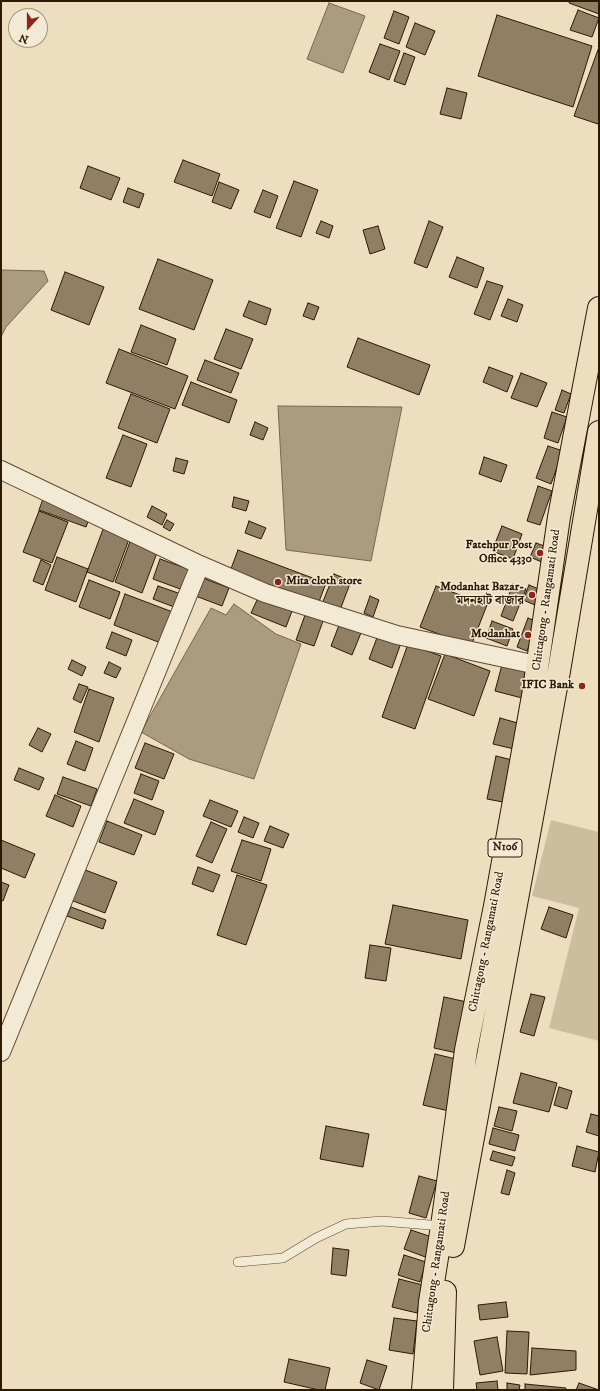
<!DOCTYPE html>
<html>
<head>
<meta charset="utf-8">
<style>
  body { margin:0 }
  #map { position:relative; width:600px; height:1391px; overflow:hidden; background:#ecdebf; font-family:"IM FELL DW Pica",serif }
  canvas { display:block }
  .frame { position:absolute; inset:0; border:2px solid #2e1904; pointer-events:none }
  .north { position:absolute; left:8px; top:8px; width:40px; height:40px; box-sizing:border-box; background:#f3ead5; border:1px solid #a49681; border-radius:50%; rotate:201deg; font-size:11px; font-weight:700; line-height:16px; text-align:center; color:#2e1904 }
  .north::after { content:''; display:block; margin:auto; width:14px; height:18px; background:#8f2418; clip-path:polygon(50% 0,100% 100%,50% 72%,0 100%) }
</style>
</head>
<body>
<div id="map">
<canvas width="600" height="1391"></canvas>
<div class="frame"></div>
<div class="north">N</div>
</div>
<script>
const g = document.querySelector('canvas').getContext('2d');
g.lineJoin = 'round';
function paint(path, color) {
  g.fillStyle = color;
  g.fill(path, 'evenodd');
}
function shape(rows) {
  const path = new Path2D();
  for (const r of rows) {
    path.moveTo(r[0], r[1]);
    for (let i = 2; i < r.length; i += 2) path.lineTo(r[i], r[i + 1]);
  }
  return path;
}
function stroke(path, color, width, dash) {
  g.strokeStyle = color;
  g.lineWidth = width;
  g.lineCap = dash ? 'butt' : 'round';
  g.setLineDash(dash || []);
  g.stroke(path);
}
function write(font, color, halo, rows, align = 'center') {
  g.font = font + ' "IM FELL DW Pica","Noto Serif Bengali",serif';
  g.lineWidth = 3;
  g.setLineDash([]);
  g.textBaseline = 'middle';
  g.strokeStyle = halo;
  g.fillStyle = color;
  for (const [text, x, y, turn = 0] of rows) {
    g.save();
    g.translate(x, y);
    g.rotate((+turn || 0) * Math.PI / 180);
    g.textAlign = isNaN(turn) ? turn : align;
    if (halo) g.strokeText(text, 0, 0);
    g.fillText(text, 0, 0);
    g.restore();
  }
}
paint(shape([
  [551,820,599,832,599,1041,549,1028,579,908,532,896]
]), '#ccbd9f');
const water = shape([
  [329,3,365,16,343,73,307,59,329,3],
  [1,270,44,271,48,281,6,327,1,337,1,270],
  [278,406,402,407,371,561,286,550,278,406],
  [234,604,276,634,301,644,254,779,189,759,141,732,211,608,226,615,234,604]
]);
paint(water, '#ab9b7f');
stroke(water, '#79674e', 1);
const building = shape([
  [570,1,599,1,599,14,569,3,570,1],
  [578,10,599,18,592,37,570,30,578,10],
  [394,11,409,17,399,44,384,38,394,11],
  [497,15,592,46,573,107,478,76,497,15],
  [415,23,435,31,425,55,406,47,415,23],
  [380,44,400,51,389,80,369,72,380,44],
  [599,47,599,120,598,124,574,116,599,47],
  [404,53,415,57,405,85,394,81,404,53],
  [447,88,467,93,461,119,440,114,447,88],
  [183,160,220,174,212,196,174,182,183,160],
  [88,166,120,178,111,200,80,188,88,166],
  [294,181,318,190,301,237,276,228,294,181],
  [219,182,239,190,231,209,212,202,219,182],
  [128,188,144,194,139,208,123,202,128,188],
  [263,190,278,196,270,218,254,212,263,190],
  [321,221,333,226,329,238,316,233,321,221],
  [429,221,443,227,427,268,414,263,429,221],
  [378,226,385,249,370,254,363,230,378,226],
  [457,257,484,268,477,288,449,277,457,257],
  [158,259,213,280,194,330,139,309,158,259],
  [65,272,104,287,89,325,51,310,65,272],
  [487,281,503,286,490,320,474,314,487,281],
  [508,299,523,305,517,322,501,316,508,299],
  [249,301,271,309,266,325,243,316,249,301],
  [308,303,319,307,314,320,303,316,308,303],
  [141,325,176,339,167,365,131,352,141,325],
  [226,329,253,339,241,369,214,359,226,329],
  [358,338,430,365,419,395,347,367,358,338],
  [119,349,188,376,175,409,106,383,119,349],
  [205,360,239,373,231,393,197,380,205,360],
  [489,367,513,376,507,392,483,382,489,367],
  [521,373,547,383,537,407,511,398,521,373],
  [191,382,237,400,229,423,182,405,191,382],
  [562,390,571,394,564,413,555,410,562,390],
  [131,394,170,409,157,443,118,428,131,394],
  [552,412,567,417,558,443,544,438,552,412],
  [255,422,268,428,263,440,250,435,255,422],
  [123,435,147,444,131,487,106,478,123,435],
  [548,446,563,451,551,484,536,478,548,446],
  [484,457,507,465,501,482,479,474,484,457],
  [176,458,188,461,184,474,173,471,176,458],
  [538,486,552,491,540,525,527,521,538,486],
  [44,496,91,514,86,527,39,510,44,496],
  [234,497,249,501,246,511,232,507,234,497],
  [152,506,167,514,162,525,147,517,152,506],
  [39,511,68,522,52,563,23,552,39,511],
  [167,520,174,524,170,531,163,527,167,520],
  [249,521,266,528,261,539,245,533,249,521],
  [105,524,131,534,113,582,87,572,105,524],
  [502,526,522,534,513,559,492,551,502,526],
  [131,539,158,550,142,593,115,582,131,539],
  [536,543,550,548,544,563,530,557,536,543],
  [238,550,326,583,317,607,229,574,238,550],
  [57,557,88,569,76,602,45,590,57,557],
  [160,559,191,570,183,590,153,579,160,559],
  [41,560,51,565,43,585,33,581,41,560],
  [334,574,351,581,340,610,322,604,334,574],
  [200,577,229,588,222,606,193,595,200,577],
  [89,580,120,592,110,619,79,607,89,580],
  [513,584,526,589,513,621,501,616,513,584],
  [529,585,541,590,535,605,523,600,529,585],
  [158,586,181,594,177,608,153,599,158,586],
  [436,586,487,605,471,646,420,627,436,586],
  [125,594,178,614,166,645,114,625,125,594],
  [370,596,379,600,373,617,364,613,370,596],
  [258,598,292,611,286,627,251,613,258,598],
  [305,615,323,621,314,646,296,640,305,615],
  [528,618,538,622,527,651,517,647,528,618],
  [341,620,363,628,352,655,331,646,341,620],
  [492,621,513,629,507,646,486,638,492,621],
  [112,632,132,640,126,656,106,648,112,632],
  [378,635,401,643,392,668,369,659,378,635],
  [408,644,441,656,415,729,382,717,408,644],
  [445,654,490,671,474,716,428,699,445,654],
  [72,660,86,667,82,676,68,669,72,660],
  [503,661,530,669,522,698,495,691,503,661],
  [109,662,121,668,116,678,104,673,109,662],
  [79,684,88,687,81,703,73,699,79,684],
  [89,689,114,698,99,742,74,732,89,689],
  [500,718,521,724,514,749,493,744,500,718],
  [38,728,51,734,42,752,29,745,38,728],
  [76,741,93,748,85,771,67,764,76,741],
  [145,743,174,754,164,779,135,768,145,743],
  [496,756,512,760,503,802,487,799,496,756],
  [19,768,44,778,39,790,14,780,19,768],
  [141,774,159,781,152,800,134,793,141,774],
  [63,777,97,789,91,806,57,794,63,777],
  [55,795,81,806,73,827,46,816,55,795],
  [134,799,164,811,155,835,124,823,134,799],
  [210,800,238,811,231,827,203,816,210,800],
  [244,817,259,823,253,838,238,832,244,817],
  [107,821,142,835,134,855,99,842,107,821],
  [211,822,227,829,212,863,196,856,211,822],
  [270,826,289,834,283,848,264,841,270,826],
  [1,840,35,854,25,878,1,868,1,840],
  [242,840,271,849,261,881,231,871,242,840],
  [198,867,220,875,213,892,192,884,198,867],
  [80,868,117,882,105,913,68,899,80,868],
  [237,875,267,885,246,945,217,935,237,875],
  [1,882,9,885,3,901,1,900,1,882],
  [393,905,468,920,461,959,385,944,393,905],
  [71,907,106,920,103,929,67,916,71,907],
  [549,907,573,915,566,938,541,929,549,907],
  [370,945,391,948,386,981,365,978,370,945],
  [531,994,545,997,534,1036,520,1032,531,994],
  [444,997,467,1002,457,1053,434,1048,444,997],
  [435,1054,460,1060,449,1111,423,1105,435,1054],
  [521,1073,557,1083,549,1112,513,1103,521,1073],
  [559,1087,572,1091,567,1109,554,1105,559,1087],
  [499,1107,517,1111,512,1131,494,1126,499,1107],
  [591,1114,599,1116,599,1136,586,1132,591,1114],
  [326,1126,369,1134,363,1167,320,1159,326,1126],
  [493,1128,519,1135,515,1151,489,1144,493,1128],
  [577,1146,599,1152,595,1172,572,1166,577,1146],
  [493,1151,515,1157,512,1166,490,1160,493,1151],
  [507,1170,515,1173,509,1195,501,1193,507,1170],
  [419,1176,437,1181,426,1218,409,1213,419,1176],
  [411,1230,435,1238,428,1258,404,1249,411,1230],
  [333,1248,349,1250,346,1276,331,1274,333,1248],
  [404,1255,426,1262,420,1282,398,1275,404,1255],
  [399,1279,423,1285,417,1313,392,1307,399,1279],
  [506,1302,508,1317,480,1320,478,1305,506,1302],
  [394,1318,417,1321,413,1354,389,1350,394,1318],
  [507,1331,529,1332,527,1374,505,1373,507,1331],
  [497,1337,503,1371,480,1375,474,1341,497,1337],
  [532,1348,576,1351,576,1370,530,1375,532,1348],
  [289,1359,330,1368,325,1390,319,1390,284,1382,289,1359],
  [367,1360,387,1366,379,1390,360,1383,367,1360],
  [497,1381,498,1390,477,1390,476,1383,497,1381],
  [507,1383,520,1385,519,1390,507,1390,507,1383],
  [579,1383,599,1390,576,1390,579,1383],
  [525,1384,566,1388,565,1390,525,1390,525,1384]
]);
paint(building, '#917f65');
stroke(building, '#2e1904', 1);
const lane = shape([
  [238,1262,283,1258,316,1238,346,1224,382,1221,442,1226]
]);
const street = shape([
  [1,470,200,565,265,593,397,635,537,665],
  [1,1052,200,565]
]);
const highway = shape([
  [453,1246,559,671,599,432],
  [423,1390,430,1302,442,1226,466,1050,495,906,533,696,559,517,599,308],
  [442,1390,445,1292]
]);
stroke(lane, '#5e4a33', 10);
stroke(street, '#5e4a33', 20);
stroke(highway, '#2e1904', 24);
stroke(lane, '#f3ead5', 9);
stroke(street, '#f3ead5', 18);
stroke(highway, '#ecdebf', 22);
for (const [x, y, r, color] of [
  [540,553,4,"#8f2418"],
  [278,582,4,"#8f2418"],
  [532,595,4,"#8f2418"],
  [528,635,4,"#8f2418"],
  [582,686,4,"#8f2418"]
]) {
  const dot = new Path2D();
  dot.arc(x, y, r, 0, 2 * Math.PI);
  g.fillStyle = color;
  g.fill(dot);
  stroke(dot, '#f3ead5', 1.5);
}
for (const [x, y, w] of [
  [505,848,34]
]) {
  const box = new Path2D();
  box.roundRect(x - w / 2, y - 9, w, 18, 3);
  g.fillStyle = '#f3ead5';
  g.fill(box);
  stroke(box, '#2e1904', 1);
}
write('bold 11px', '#2e1904', null, [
  ["N106",505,848]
]);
write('bold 12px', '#2e1904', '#f3ead5', [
  ["Fatehpur Post",532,546],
  ["Office 4330",532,560],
  ["Mita cloth store",286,582,"left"],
  ["Modanhat Bazar-",524,588],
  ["মদনহাট বাজার",524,602],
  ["Modanhat",520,635],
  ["IFIC Bank",574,686]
], 'right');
write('12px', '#2e1904', '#f3ead5', [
  ["Chittagong - Rangamati Road",547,600,-82],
  ["Chittagong - Rangamati Road",487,942,-79],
  ["Chittagong - Rangamati Road",437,1262,-82]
]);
</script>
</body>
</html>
